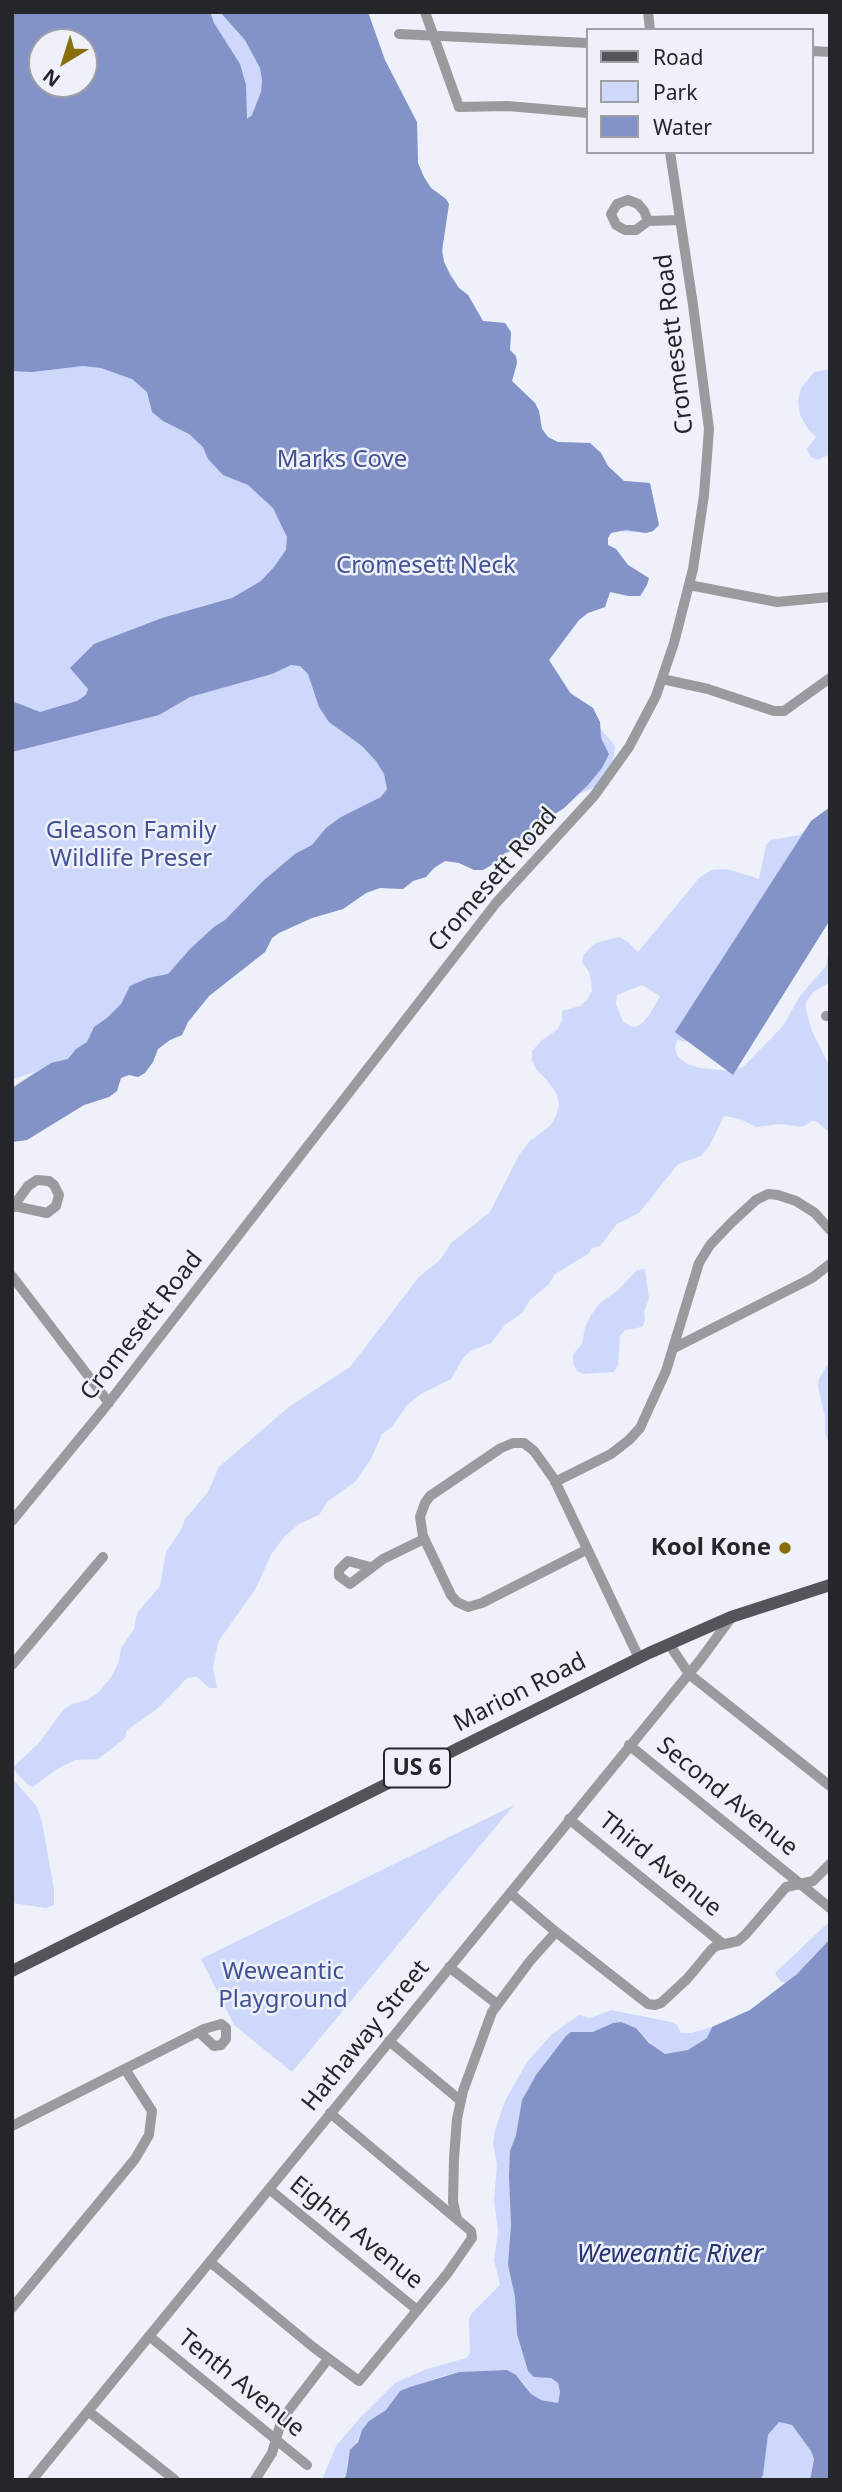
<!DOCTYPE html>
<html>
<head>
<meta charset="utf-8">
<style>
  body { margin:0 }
  #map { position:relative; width:842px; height:2492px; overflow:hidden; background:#eef1f9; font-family:"Noto Sans",sans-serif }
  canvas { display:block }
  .frame { position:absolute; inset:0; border:14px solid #252629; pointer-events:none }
  .legend { position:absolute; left:586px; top:28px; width:228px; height:126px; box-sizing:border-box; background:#eef1f9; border:2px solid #9ea0a6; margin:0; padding:9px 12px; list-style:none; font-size:21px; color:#252629 }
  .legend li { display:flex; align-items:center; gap:14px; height:35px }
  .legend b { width:35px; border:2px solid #9ea0a6 }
  .north { position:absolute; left:28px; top:28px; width:70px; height:70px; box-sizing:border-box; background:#eef1f9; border:2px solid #9ea0a6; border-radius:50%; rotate:218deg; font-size:19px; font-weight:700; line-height:28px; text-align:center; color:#252629 }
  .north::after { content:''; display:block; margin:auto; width:24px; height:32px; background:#886e0d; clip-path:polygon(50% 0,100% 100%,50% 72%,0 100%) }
</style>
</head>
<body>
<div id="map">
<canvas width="842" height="2492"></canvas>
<div class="frame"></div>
<ul class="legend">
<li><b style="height:9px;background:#53555b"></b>Road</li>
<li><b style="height:19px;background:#ced8fb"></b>Park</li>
<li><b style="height:19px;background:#8392c7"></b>Water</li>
</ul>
<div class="north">N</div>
</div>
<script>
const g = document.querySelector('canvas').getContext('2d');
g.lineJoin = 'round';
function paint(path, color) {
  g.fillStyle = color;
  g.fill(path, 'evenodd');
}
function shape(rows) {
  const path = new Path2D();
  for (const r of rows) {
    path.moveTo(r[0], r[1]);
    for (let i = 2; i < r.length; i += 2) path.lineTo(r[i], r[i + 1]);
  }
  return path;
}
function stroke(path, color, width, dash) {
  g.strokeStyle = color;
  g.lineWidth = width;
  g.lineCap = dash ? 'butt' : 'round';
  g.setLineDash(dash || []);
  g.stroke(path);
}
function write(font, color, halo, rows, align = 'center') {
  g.font = font + ' "Noto Sans",sans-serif';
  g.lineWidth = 5;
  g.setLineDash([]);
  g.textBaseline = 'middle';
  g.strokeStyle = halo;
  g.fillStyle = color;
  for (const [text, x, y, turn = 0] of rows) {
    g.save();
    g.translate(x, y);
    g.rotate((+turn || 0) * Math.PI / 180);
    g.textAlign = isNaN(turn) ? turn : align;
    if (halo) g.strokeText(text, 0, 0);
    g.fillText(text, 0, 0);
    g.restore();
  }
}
paint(shape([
  [197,12,241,12,271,69,254,142],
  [417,122,418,163,424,177,431,188,446,199,449,204,442,240,444,262,459,288,468,295,483,321,505,323,511,332,510,350,516,356,517,363,512,381,535,403,539,411,542,429,548,437,557,442,590,443,601,453,608,466,624,481,650,483,659,525,653,531,646,533,618,531,611,533,608,538,608,545,616,549,628,565,649,578,644,591,640,596,629,596,610,592,605,607,588,613,579,620,549,660,572,694,593,708,600,728,615,746,612,768,602,784,579,794,564,808,543,822,533,845,505,853,495,863,483,870,474,870,459,863,445,861,434,868,426,877,413,881,403,889,380,888,366,893,343,909,312,918,279,933,272,938,265,952,209,996,188,1022,182,1035,170,1040,158,1049,153,1062,145,1073,138,1077,129,1075,121,1078,117,1091,109,1097,84,1105,27,1140,12,1142,12,1088,36,1071,12,1080,12,140,412,324],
  [830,369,830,454,818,460,811,457,807,449,816,437,808,429,800,415,798,400,801,388,814,372],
  [810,824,694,1043,677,1040,675,1049,678,1057,687,1064,700,1068,730,1071,743,1067,783,1026,800,996,826,966,830,944,830,982,813,992,806,1002,806,1010,812,1031,830,1067,830,1133,816,1121,812,1121,802,1127,781,1124,756,1127,740,1119,724,1116,710,1145,701,1156,678,1164,639,1213,617,1224,600,1246,592,1248,588,1254,555,1274,549,1284,530,1300,522,1313,505,1325,491,1343,470,1351,463,1358,451,1379,421,1394,407,1405,392,1427,382,1434,371,1459,355,1482,328,1501,319,1515,299,1524,285,1536,272,1553,256,1588,218,1642,213,1668,217,1688,209,1688,197,1677,187,1678,157,1709,127,1730,125,1738,105,1754,98,1759,75,1760,57,1769,33,1787,28,1785,12,1768,39,1743,63,1710,72,1704,87,1700,99,1692,112,1676,119,1661,121,1648,134,1629,137,1613,160,1586,166,1552,181,1530,185,1519,208,1492,219,1467,290,1406,350,1367,419,1277,440,1260,451,1243,490,1212,519,1155,530,1141,550,1126,556,1116,559,1106,557,1094,547,1080,536,1069,532,1060,532,1051,541,1041,558,1029,562,1020,562,1011,580,1006,587,1000,592,991,591,981,589,972,582,962,583,956,589,949,596,943,619,937,628,942,638,952,699,878,711,870,727,869,759,879,766,845,771,840,800,835],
  [642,985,660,996,650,1014,643,1022,636,1027,630,1026,623,1021,620,1014,616,1004,617,995],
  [645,1269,649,1299,644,1312,645,1321,642,1327,625,1330,620,1336,618,1365,614,1372,583,1374,577,1371,573,1363,573,1354,582,1344,585,1327,591,1315,600,1303,617,1291,637,1270],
  [830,1360,830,1447,825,1433,825,1416,818,1387,819,1379],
  [12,1778,37,1807,42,1822,54,1889,54,1905,46,1908,12,1903],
  [514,1805,292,2072,234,2025,201,1959],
  [830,1921,830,1939,797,1974,785,1983,780,1981,775,1973],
  [611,2010,671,2022,677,2025,681,2033,692,2033,712,2027,707,2038,688,2050,671,2054,665,2054,654,2047,636,2028,587,2033,571,2032,536,2075,522,2100,516,2135,510,2151,511,2241,508,2265,515,2297,516,2323,534,2376,551,2378,558,2383,560,2392,558,2403,541,2400,531,2394,522,2381,507,2370,459,2372,440,2377,400,2391,386,2410,369,2421,362,2430,347,2463,346,2476,343,2480,322,2480,336,2446,359,2419,395,2383,424,2370,466,2358,470,2353,469,2319,472,2313,500,2285,494,2260,498,2231,494,2200,497,2164,493,2144,495,2130,505,2101,527,2062,552,2034,579,2015,590,2018],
  [779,2422,792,2425,811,2451,814,2459,810,2480,760,2480,763,2475,768,2435]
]), '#ced8fb');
paint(shape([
  [12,12,210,12,214,23,240,64,246,85,247,119,252,115,261,92,262,80,260,68,245,40,220,12,368,12,385,60,417,122,418,163,424,177,431,188,446,199,449,204,442,251,444,262,450,275,459,288,468,295,483,321,505,323,511,332,510,350,516,356,517,363,512,381,535,403,539,411,542,429,548,437,558,442,590,443,601,453,608,466,624,481,650,483,659,525,653,531,646,533,626,530,611,533,608,538,608,545,616,549,628,565,649,578,647,585,640,596,629,596,610,592,605,607,588,613,579,620,549,660,570,693,593,708,600,722,601,738,609,754,602,768,588,785,564,808,543,822,533,845,505,853,495,863,483,870,474,870,459,863,445,861,434,868,426,877,413,881,403,889,380,888,366,893,343,909,312,918,279,933,272,938,265,952,209,996,188,1022,182,1035,170,1040,158,1049,153,1062,145,1073,138,1077,129,1075,121,1078,117,1091,109,1097,84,1105,27,1140,12,1142,12,1088,51,1063,68,1059,76,1049,87,1042,94,1027,107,1018,121,1004,130,986,148,978,168,974,190,949,214,927,225,920,263,881,295,854,312,845,326,828,341,817,381,797,387,789,384,774,376,761,362,746,329,722,319,707,308,674,300,666,291,665,272,674,190,697,159,715,12,752,12,701,40,712,77,701,86,695,88,689,70,668,94,644,162,618,232,598,261,581,274,567,286,550,287,537,273,508,248,485,223,475,208,459,203,447,189,434,163,421,152,412,147,392,132,379,101,368,83,366,32,372,12,371],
  [42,42,84,42,84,84,42,84],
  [830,807,830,920,733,1075,675,1032,811,821],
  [830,1939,830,2480,810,2480,814,2459,811,2451,792,2425,779,2422,768,2435,763,2475,760,2480,343,2480,346,2476,350,2450,358,2442,362,2430,369,2421,386,2410,400,2391,410,2387,459,2372,507,2370,516,2375,531,2394,541,2400,558,2403,560,2392,558,2383,551,2378,534,2377,528,2371,517,2334,515,2297,508,2265,511,2225,509,2175,510,2151,516,2135,522,2100,536,2075,566,2036,571,2032,593,2032,613,2023,621,2022,636,2028,649,2043,665,2054,688,2050,707,2038,712,2027,750,2010,763,2000,797,1974]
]), '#8392c7');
stroke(shape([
  [425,12,459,107,508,106,588,113],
  [648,12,650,30],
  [399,34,588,43],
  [812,51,830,52],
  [648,221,636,230,625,230,616,225,611,214,617,204,628,200,638,204,644,211,648,221,680,220],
  [689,585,777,602,830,597],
  [662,679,708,689,774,711,784,711,830,678],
  [826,1016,830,1016],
  [12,1208,28,1186,37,1180,49,1181,54,1185,59,1195,56,1206,47,1213,14,1206],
  [12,1276,109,1403],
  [674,1348,812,1278,830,1264],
  [555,1482,611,1454,629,1440,640,1428,666,1371,699,1263,710,1245,731,1223,756,1200,768,1194,778,1195,796,1201,815,1213,830,1230],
  [12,1521,103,1410,496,903,594,796,629,747,656,696,674,643,693,569,704,495,709,429,693,305,670,152],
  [586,1550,482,1603,468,1607,457,1602,451,1595,423,1536,420,1517,425,1503,430,1496,501,1448,513,1443,524,1443,534,1451,554,1479,639,1658],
  [370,1567,348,1561,339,1570,339,1576,350,1584,383,1559,424,1539],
  [669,1644,689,1674,830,1786],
  [12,1665,103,1557],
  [629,1745,830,1908],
  [569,1819,723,1944],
  [510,1893,556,1932],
  [449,1967,497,2004],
  [389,2041,461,2101],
  [12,2126,204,2029,221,2024,226,2028,226,2039,221,2045,214,2046,199,2032],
  [269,2189,416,2309],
  [457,2219,453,2202,454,2158,457,2119,463,2091,492,2012,530,1961,556,1932,648,2004,655,2005,661,2003,687,1979,712,1949,716,1946,738,1941,746,1934,786,1887,813,1881,830,1864],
  [210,2262,313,2347,359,2381,447,2274,472,2238,471,2231,330,2113],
  [12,2308,135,2159,149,2135,152,2111,125,2069],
  [149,2336,307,2465],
  [88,2411,175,2480],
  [32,2480,701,1659,731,1618],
  [255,2480,272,2453,282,2419,328,2359]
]), '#999b9e', 10);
stroke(shape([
  [12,1971,649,1653,731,1617,830,1585]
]), '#53555b', 12);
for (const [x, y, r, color] of [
  [785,1548,7,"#886e0d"]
]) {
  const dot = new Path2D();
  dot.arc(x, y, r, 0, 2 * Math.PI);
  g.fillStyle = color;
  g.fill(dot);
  stroke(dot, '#eef1f9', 2.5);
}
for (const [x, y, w] of [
  [417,1768,66]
]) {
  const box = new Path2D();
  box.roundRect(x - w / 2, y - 19.5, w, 39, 5);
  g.fillStyle = '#eef1f9';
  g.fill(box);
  stroke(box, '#252629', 2);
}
write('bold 23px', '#252629', null, [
  ["US 6",417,1768]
]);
write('24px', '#252629', '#eef1f9', [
  ["Cromesett Road",675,344,-97],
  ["Cromesett Road",493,880,-49],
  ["Cromesett Road",142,1326,-52],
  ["Marion Road",520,1693,-27],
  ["Second Avenue",727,1797,39],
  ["Third Avenue",660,1865,39],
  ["Hathaway Street",366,2036,-51],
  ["Eighth Avenue",356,2233,39],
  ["Tenth Avenue",241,2384,39]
]);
write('24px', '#425194', '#eef1f9', [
  ["Marks Cove",342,460],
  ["Cromesett Neck",426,566],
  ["Gleason Family",131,831],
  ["Wildlife Preser",131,859],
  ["Weweantic",283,1972],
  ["Playground",283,2000]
]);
write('bold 24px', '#252629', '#eef1f9', [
  ["Kool Kone",771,1548]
], 'right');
write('italic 26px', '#283373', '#eef1f9', [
  ["Weweantic River",670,2255]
]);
</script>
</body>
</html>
